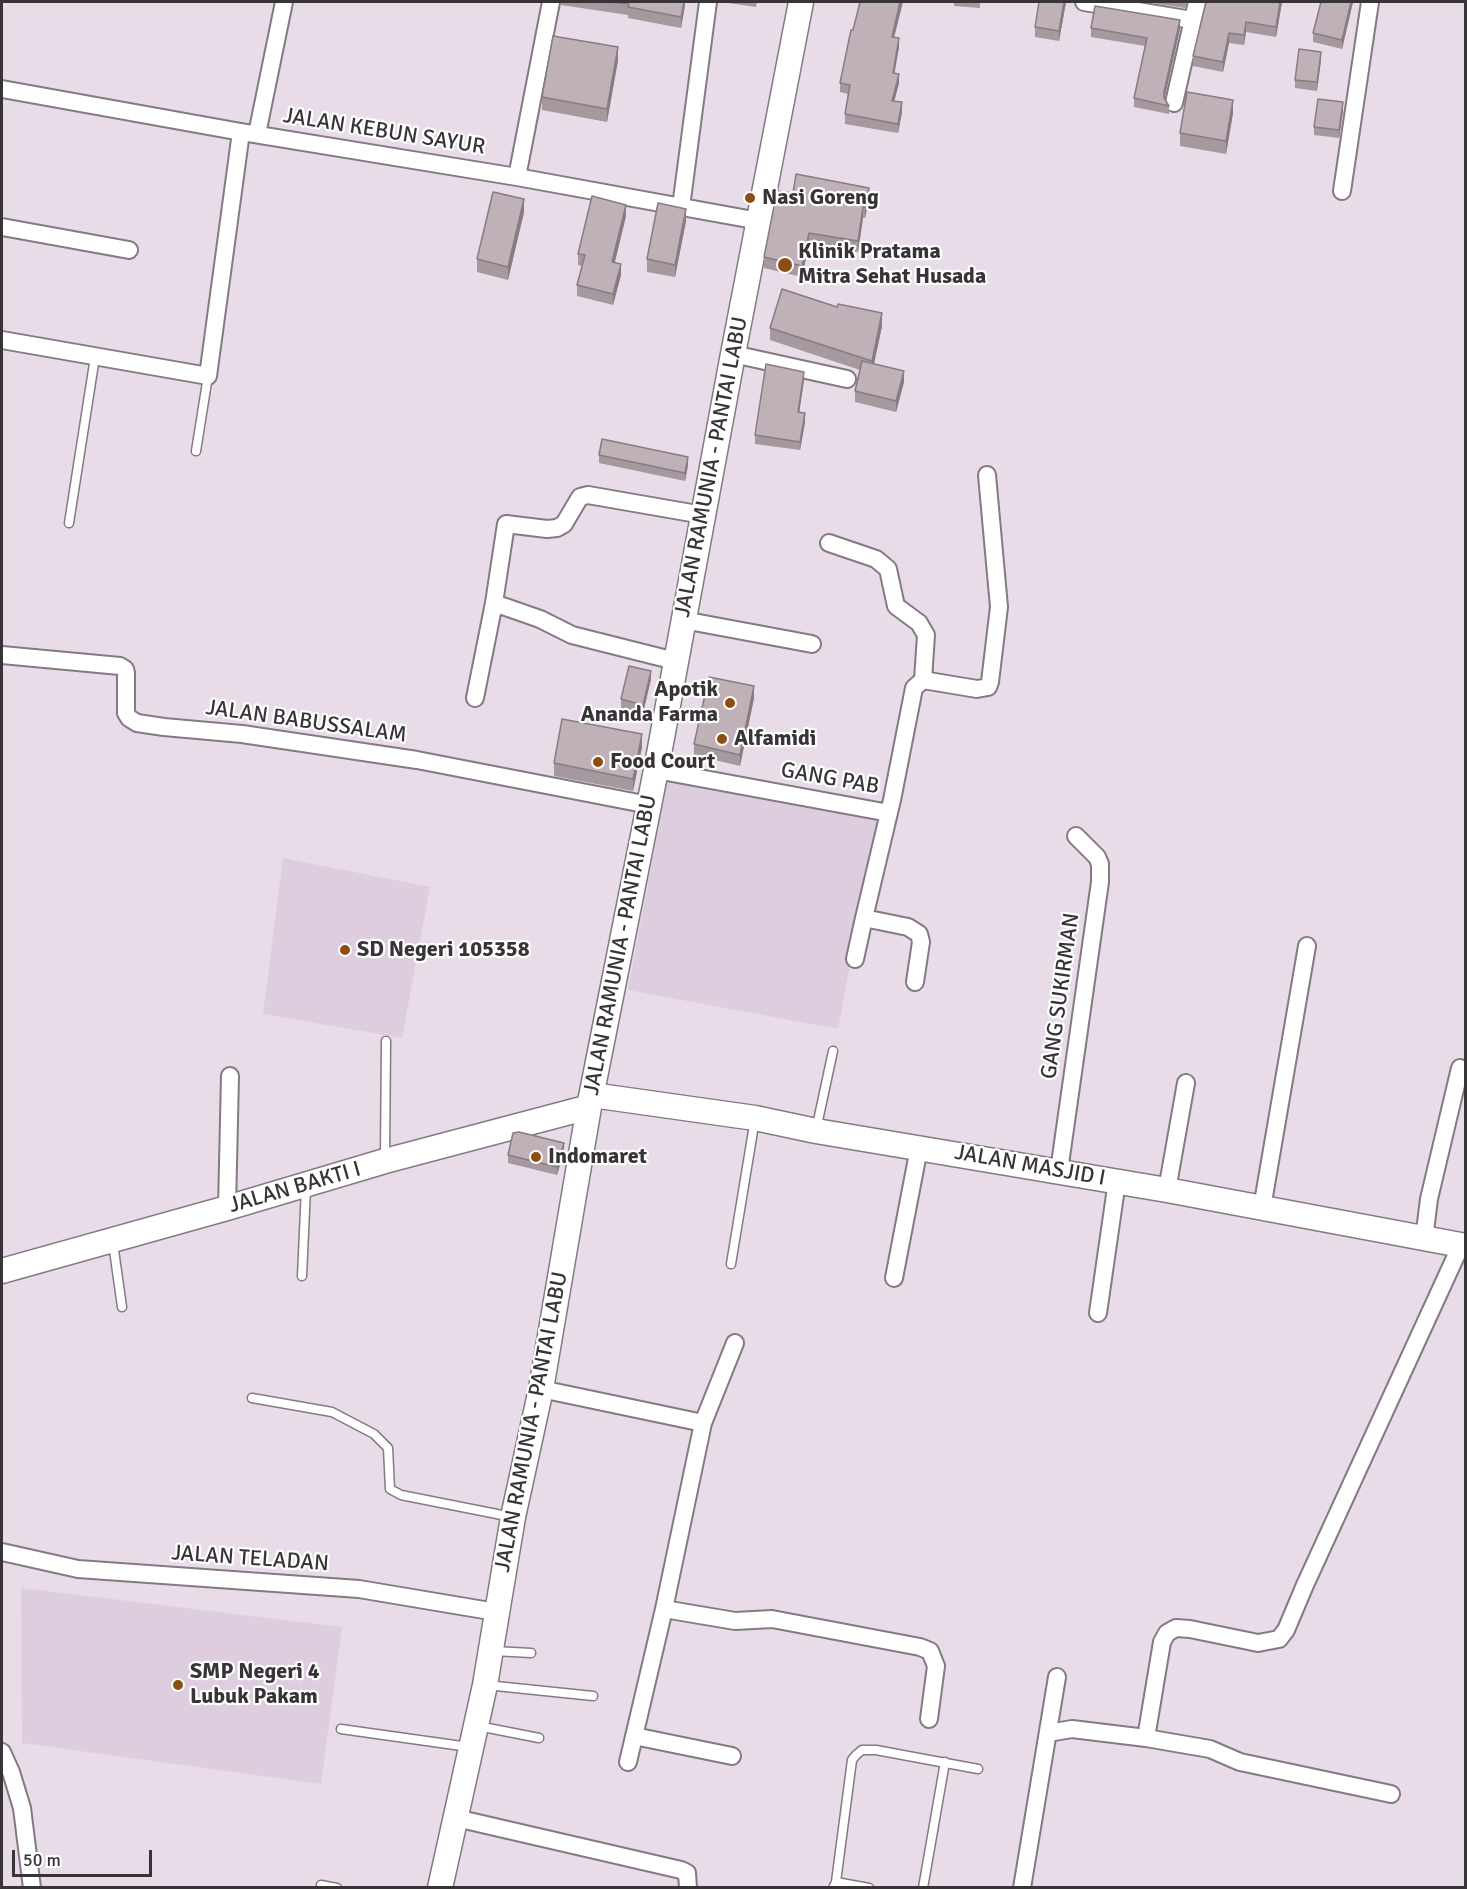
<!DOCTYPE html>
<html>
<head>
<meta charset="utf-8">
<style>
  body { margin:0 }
  #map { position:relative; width:1467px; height:1889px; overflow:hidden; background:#e7dce8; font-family:Signika,sans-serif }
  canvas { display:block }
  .frame { position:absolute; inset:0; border:3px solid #373337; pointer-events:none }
  .scale { position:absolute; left:12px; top:1850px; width:140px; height:27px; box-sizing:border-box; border:3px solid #373337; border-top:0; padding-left:8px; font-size:18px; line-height:21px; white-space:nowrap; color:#373337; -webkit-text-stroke:4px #fff; paint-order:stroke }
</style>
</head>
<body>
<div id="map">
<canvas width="1467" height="1889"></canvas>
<div class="frame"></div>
<div class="scale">50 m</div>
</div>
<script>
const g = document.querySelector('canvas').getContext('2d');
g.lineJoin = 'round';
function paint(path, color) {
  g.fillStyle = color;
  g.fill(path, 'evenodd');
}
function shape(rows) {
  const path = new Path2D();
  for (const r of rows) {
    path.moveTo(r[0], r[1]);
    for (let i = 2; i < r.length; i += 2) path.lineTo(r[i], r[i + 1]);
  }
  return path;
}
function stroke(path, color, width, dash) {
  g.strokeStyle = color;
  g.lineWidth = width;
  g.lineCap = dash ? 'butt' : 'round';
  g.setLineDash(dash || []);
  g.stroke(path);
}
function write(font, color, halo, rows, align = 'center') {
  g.font = font + ' Signika,sans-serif';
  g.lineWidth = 4.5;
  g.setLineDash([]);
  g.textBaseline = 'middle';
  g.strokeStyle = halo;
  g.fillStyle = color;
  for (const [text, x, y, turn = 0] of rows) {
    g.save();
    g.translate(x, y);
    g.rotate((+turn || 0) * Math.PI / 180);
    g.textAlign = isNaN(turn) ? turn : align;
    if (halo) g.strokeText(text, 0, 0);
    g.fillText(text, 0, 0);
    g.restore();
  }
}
paint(shape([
  [667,782,877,821,838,1029,628,990],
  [283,858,430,887,402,1038,263,1014],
  [21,1588,342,1627,321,1784,22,1743]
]), '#decddf');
const lane = shape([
  [196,451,208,376],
  [69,523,95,357],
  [816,1130,833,1051],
  [385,1157,386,1041],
  [113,1243,122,1307],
  [731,1264,755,1119],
  [302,1276,306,1188],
  [252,1398,332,1412,374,1434,388,1448,390,1489,401,1495,512,1517],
  [494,1651,531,1653],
  [486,1685,593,1696],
  [478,1726,539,1738],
  [341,1729,469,1747],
  [836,1882,852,1760,856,1755,862,1750,876,1750,978,1769],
  [321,1885,337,1888],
  [834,1886,836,1882,869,1888],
  [923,1888,945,1762]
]);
const street = shape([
  [1084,2,1192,20],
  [2,89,241,132,517,177,759,221],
  [1174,103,1197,2],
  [257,134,284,2],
  [517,177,551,2],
  [1342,191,1370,2],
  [681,207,708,2],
  [2,227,129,250],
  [2,340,208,376,241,132],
  [733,354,847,379],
  [829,543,876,559,888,569,896,606,919,623,926,635,923,680],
  [494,603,540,619,572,635,675,661],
  [683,620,812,644],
  [2,655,120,666,125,669,126,673,126,713,129,718,137,723,164,727,242,734,417,760,649,805],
  [475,698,494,603,506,524,547,529,557,528,564,524,580,497,588,495,703,515],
  [656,770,889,813],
  [855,959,864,918],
  [915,982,921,942,919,934,908,927,864,918,892,800,914,688,923,680,977,689,988,687,990,682,999,607,987,475],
  [1059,1171,1100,882,1100,864,1097,857,1076,836],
  [1167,1190,1186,1083],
  [227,1208,230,1076],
  [1262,1208,1307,946],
  [1424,1239,1429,1199,1460,1068],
  [894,1278,919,1148],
  [1098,1313,1117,1181],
  [541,1389,703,1423,664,1609,628,1762],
  [703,1423,735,1343],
  [2,1552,78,1569,359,1589,496,1612],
  [664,1609,735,1621,772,1619,920,1647,930,1651,936,1666,929,1719],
  [1048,1733,1072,1729,1146,1738,1210,1749,1240,1762,1391,1794],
  [634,1736,732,1756],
  [1146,1738,1162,1642,1167,1633,1176,1628,1190,1629,1258,1643,1279,1639,1286,1630,1305,1585,1461,1245],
  [2,1752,11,1772,22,1808,32,1888],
  [456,1818,681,1870,687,1873,688,1888],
  [1022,1888,1057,1677]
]);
const secondary = shape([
  [592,1095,755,1118,816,1131,1167,1190,1466,1246],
  [2,1271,227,1208,385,1161,589,1107],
  [440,1888,485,1685,513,1517,541,1389,589,1107,656,770,733,354,801,2]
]);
stroke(lane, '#847984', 11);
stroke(street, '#847984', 20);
stroke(secondary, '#847984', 27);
stroke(lane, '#fff', 8);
stroke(street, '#fff', 16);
stroke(secondary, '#fff', 24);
paint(shape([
  [560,2,685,2,685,5,681,28,628,18,628,15,561,5],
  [721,2,757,2,756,7],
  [954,2,980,2,980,8,954,6],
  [1039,2,1066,2,1059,41,1035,37,1035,27],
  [1144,2,1187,2,1185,8],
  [1206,2,1282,2,1276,37,1246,32,1244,45,1229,43,1223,72,1193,66,1193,56],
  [1353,2,1342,49,1313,42,1313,33],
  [1091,28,1180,29,1164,98,1169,106,1169,114,1134,107,1134,98,1145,46,1091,37],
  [894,37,899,47,894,73,899,83,894,101,902,112,898,133,845,124,845,114,848,94,840,92,840,83],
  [618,60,607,122,542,110,542,97],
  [1321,60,1317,91,1295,88,1295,80],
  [1343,111,1339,138,1314,135,1314,127],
  [1233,113,1226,154,1180,146,1180,133],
  [793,193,869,199,865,218,863,218,858,252,809,244,802,277,764,268,764,257],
  [524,212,508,280,477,272,477,259],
  [626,216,615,262,621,275,613,305,577,296,577,285,582,266,578,265,578,254],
  [686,221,675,277,647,272,647,259],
  [882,326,874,364,904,382,896,412,855,402,855,391,860,370,770,340,770,328],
  [804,380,799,413,805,422,800,450,755,444,755,435],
  [599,455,688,465,685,481,599,463],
  [651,679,643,713,621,708,621,699],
  [754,698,740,766,694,755,694,744],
  [642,747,633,791,554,776,554,763],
  [564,1151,557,1175,508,1163,508,1155]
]), '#a5989f');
paint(shape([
  [684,2,685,2,685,5,681,28,681,17],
  [900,2,903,2,892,46,892,37],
  [1064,2,1066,2,1059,41,1059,31],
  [1280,2,1282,2,1276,37,1276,27],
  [1351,2,1353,2,1342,49,1342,40],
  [1180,20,1180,29,1164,101,1164,92],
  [1246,22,1246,32,1244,45,1244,35],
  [1229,33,1229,43,1223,72,1223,62],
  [899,38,899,47,893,82,893,73],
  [618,47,618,60,607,122,607,109],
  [1321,52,1321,60,1317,91,1317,82],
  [899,74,899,83,892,110,892,101],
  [1233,100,1233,113,1226,154,1226,141],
  [902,102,902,112,898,133,898,124],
  [1343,102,1343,111,1339,138,1339,130],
  [869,188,869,199,865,218,865,207],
  [524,199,524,212,508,280,508,267],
  [626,205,626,216,612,273,612,262],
  [863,207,863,218,858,252,858,241],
  [686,209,686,221,675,277,675,265],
  [809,233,809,244,802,277,802,266],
  [621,264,621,275,613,305,613,294],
  [882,313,882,326,872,373,872,361],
  [904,371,904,382,896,412,896,401],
  [804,372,804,380,798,421,798,412],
  [805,413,805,422,800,450,800,442],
  [688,457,688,465,685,481,685,473],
  [651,671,651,679,643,713,643,705],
  [754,686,754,698,740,766,740,755],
  [642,734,642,747,633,791,633,779],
  [564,1143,564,1151,557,1175,557,1167]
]), '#867c82');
const building = shape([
  [611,2,684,2,681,17,628,7,629,4,611,2],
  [860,2,900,2,892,37,899,38,893,73,899,74,892,101,902,102,898,124,845,114,850,85,840,83,851,30,853,30,860,2],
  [1039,2,1064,2,1059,31,1035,27,1039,2],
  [1206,2,1280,2,1276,27,1246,22,1244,35,1229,33,1223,62,1193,56,1206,2],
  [1321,2,1351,2,1342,40,1313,33,1321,2],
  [1095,6,1180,20,1164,92,1164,98,1169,106,1134,98,1147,38,1091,28,1095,6],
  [553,36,618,47,607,109,542,97,553,36],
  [1299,49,1321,52,1317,82,1295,80,1299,49],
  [1187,92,1233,100,1226,141,1180,133,1187,92],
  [1318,99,1343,102,1339,130,1314,127,1318,99],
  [796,174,869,188,865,207,863,207,858,241,809,233,802,266,764,257,777,191,793,193,796,174],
  [493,192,524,199,508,267,477,259,493,192],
  [592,196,626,205,612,262,621,264,613,294,577,285,585,255,578,254,592,196],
  [658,203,686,209,675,265,647,259,658,203],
  [782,289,837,307,838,304,882,313,872,361,770,328,782,289],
  [862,361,904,371,896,401,855,391,862,361],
  [766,364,804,372,798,412,805,413,800,442,755,435,766,364],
  [602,439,688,457,685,473,599,455,602,439],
  [629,666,651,671,643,705,621,699,629,666],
  [709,677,754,686,740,755,694,744,709,677],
  [562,719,642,734,633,779,554,763,562,719],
  [519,1132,564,1143,557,1167,508,1155,513,1133,519,1132]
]);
paint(building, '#c0b1b9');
stroke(building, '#867c82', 1.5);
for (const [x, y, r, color] of [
  [750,198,6,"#8d4e14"],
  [785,265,8,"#8d4e14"],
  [730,703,6,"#8d4e14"],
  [722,739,6,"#8d4e14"],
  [598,762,6,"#8d4e14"],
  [345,950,6,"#8d4e14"],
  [536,1157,6,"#8d4e14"],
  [178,1685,6,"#8d4e14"]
]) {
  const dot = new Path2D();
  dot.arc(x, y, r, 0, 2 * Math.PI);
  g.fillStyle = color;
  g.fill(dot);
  stroke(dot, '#fff', 2);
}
write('22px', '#373337', '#fff', [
  ["JALAN KEBUN SAYUR",384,132,9],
  ["JALAN RAMUNIA - PANTAI LABU",712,467,-79],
  ["JALAN BABUSSALAM",306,722,8],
  ["GANG PAB",830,779,10],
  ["JALAN RAMUNIA - PANTAI LABU",621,945,-79],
  ["GANG SUKIRMAN",1061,996,-82],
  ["JALAN MASJID I",1030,1166,10],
  ["JALAN BAKTI I",295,1188,-16],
  ["JALAN RAMUNIA - PANTAI LABU",532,1422,-79],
  ["JALAN TELADAN",250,1559,4]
]);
write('bold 22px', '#373337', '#fff', [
  ["Nasi Goreng",762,198],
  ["Klinik Pratama",798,252],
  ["Mitra Sehat Husada",798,277],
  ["Apotik",718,690,"right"],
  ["Ananda Farma",718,715,"right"],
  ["Alfamidi",734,739],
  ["Food Court",610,762],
  ["SD Negeri 105358",357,950],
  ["Indomaret",548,1157],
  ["SMP Negeri 4",190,1672],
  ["Lubuk Pakam",190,1697]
], 'left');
</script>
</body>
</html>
